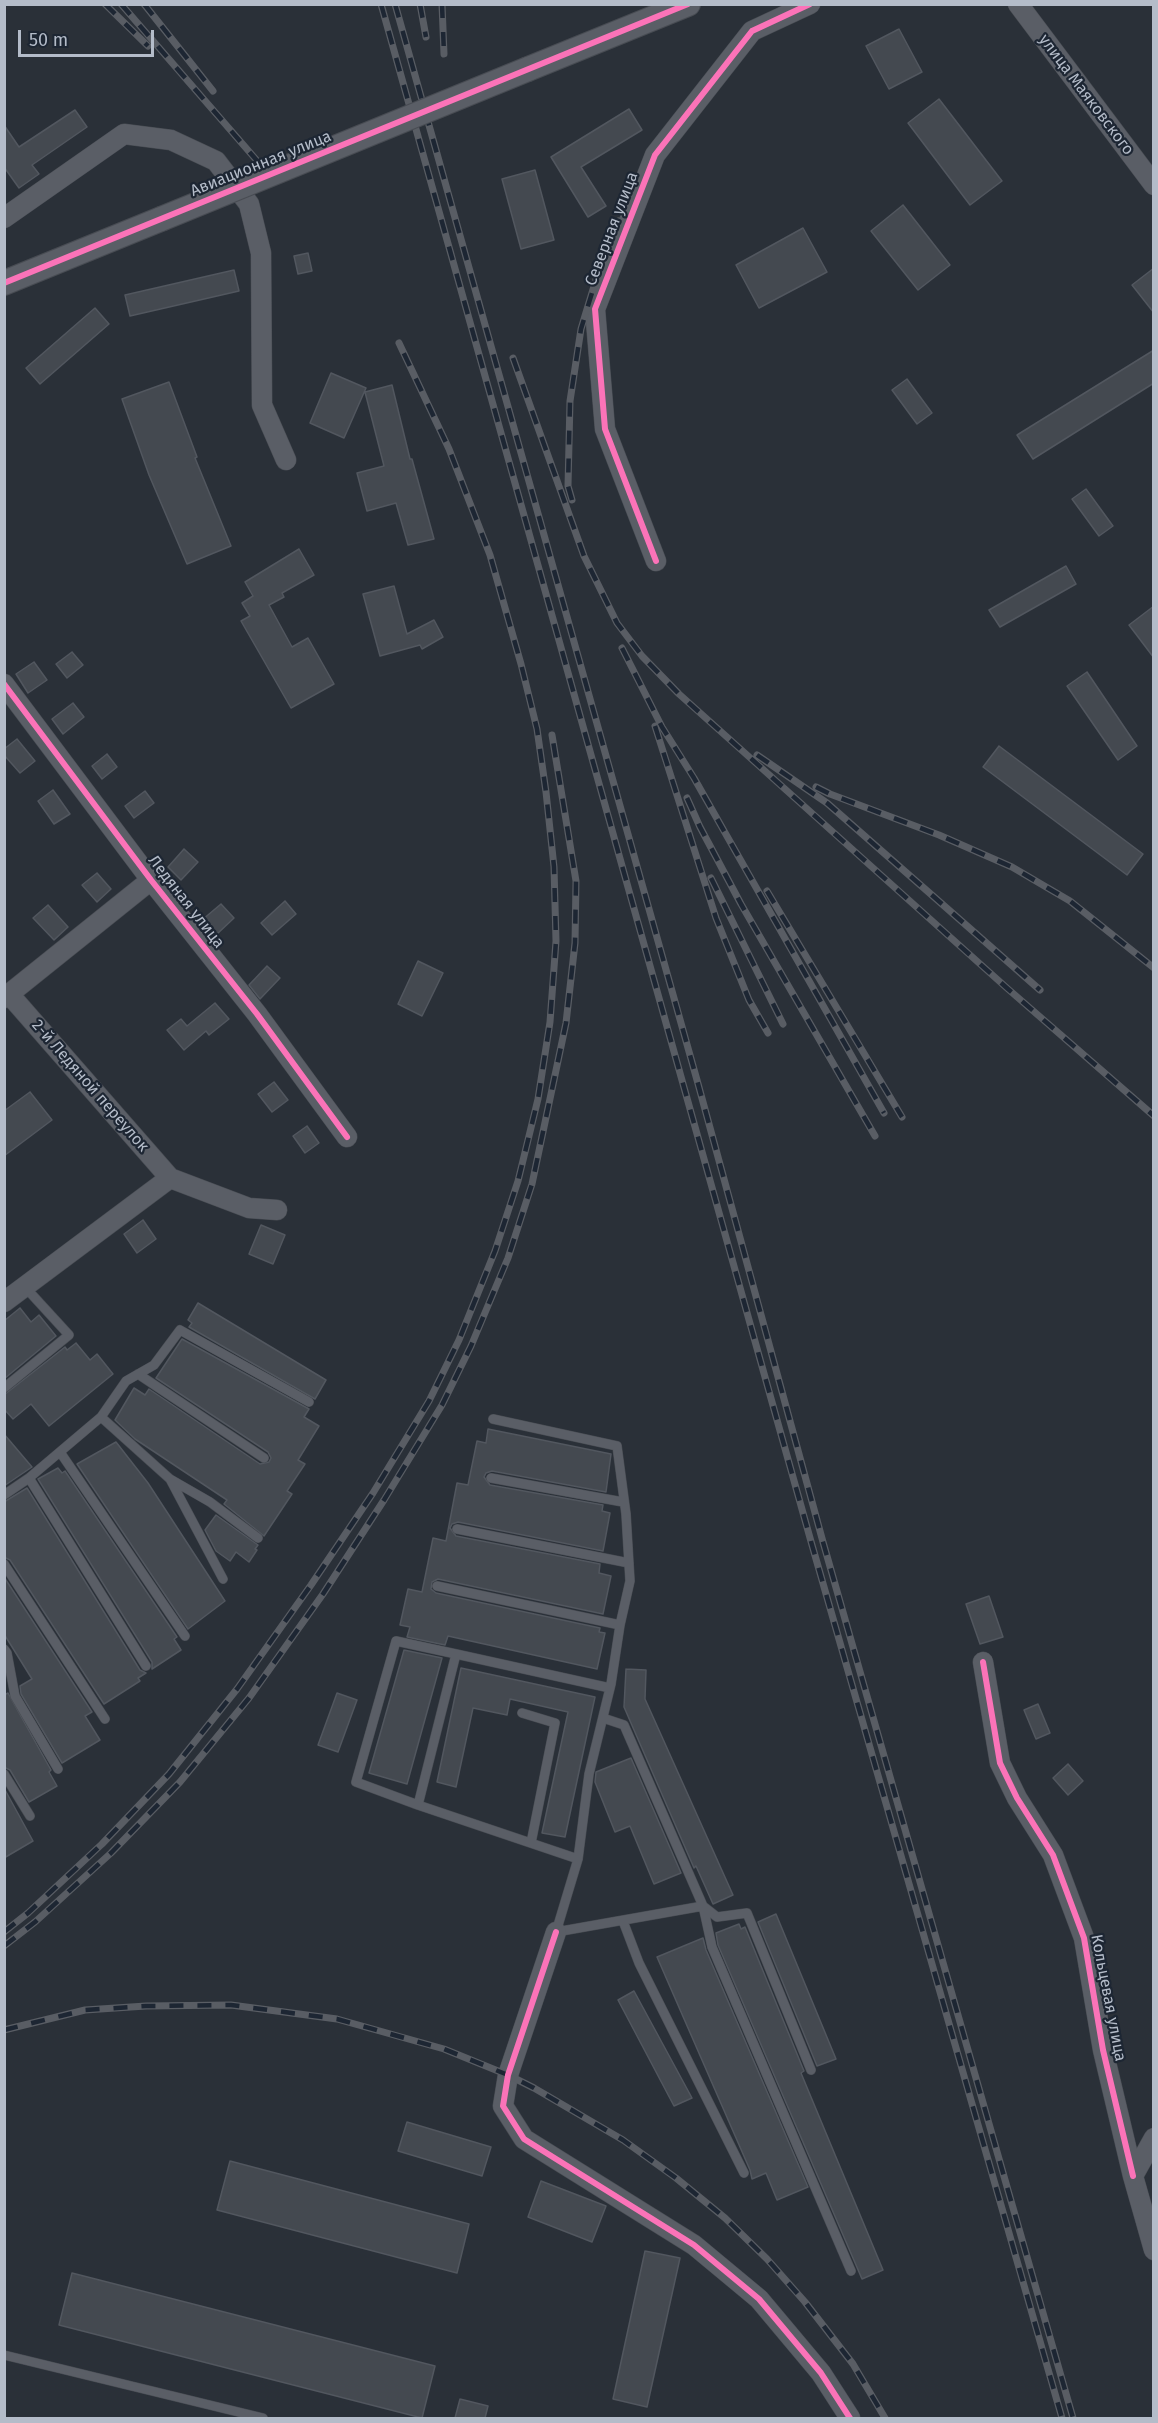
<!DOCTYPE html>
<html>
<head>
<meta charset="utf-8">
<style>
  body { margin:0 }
  #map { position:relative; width:1158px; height:2423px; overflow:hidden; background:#2a3038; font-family:"Fira Sans",sans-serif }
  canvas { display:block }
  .frame { position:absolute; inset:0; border:6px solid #b4bcc9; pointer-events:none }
  .scale { position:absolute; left:18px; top:30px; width:136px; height:27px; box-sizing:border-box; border:3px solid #b4bcc9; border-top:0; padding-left:8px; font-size:18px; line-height:21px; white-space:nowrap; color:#b4bcc9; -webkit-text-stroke:4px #1d2633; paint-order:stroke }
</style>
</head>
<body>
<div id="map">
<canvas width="1158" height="2423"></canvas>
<div class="frame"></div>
<div class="scale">50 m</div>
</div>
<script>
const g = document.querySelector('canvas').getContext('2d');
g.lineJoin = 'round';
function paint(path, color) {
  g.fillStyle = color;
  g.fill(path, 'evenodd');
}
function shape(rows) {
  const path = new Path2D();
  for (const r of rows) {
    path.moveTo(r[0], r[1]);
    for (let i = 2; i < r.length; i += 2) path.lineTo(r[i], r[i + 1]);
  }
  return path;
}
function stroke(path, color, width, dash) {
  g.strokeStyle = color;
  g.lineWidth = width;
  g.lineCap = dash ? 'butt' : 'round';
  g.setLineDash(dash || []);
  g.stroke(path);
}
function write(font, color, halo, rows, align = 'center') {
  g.font = font + ' "Fira Sans",sans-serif';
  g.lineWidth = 4.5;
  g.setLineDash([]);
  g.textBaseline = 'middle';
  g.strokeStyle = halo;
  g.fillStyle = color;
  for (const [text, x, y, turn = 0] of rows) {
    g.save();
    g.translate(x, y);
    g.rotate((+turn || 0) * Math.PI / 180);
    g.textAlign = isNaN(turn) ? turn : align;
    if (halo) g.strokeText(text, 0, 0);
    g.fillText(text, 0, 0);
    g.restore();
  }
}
const building = shape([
  [899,29,922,72,889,89,866,46,899,29],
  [939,99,1002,181,970,205,908,123,939,99],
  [629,109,642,130,581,167,606,206,588,217,551,157,629,109],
  [75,110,87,127,32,165,39,174,19,188,4,167,4,125,19,147,75,110],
  [535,170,554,240,521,249,502,179,535,170],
  [903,205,950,265,918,290,871,231,903,205],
  [803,228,827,272,759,308,736,265,803,228],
  [308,253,312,271,298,274,294,256,308,253],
  [1154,268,1154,313,1132,285,1154,268],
  [234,270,239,291,130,316,125,295,234,270],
  [95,308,109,324,40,384,26,368,95,308],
  [1154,350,1154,383,1033,459,1017,435,1154,350],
  [331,373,366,388,344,438,310,423,331,373],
  [907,379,932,413,917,424,892,390,907,379],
  [169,382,197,457,195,458,231,546,187,564,149,475,122,399,169,382],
  [392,385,410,459,412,459,434,539,408,545,396,503,367,511,357,473,384,466,365,392,392,385],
  [1086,489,1113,526,1099,536,1072,499,1086,489],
  [299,549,314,575,282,593,284,597,269,605,292,647,308,638,334,684,291,708,241,621,250,616,242,603,253,596,245,582,299,549],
  [1066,566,1076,584,1000,627,989,610,1066,566],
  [394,586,407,634,434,620,443,637,422,649,420,645,380,656,363,594,394,586],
  [1154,606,1154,658,1129,625,1154,606],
  [72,652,83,665,67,678,56,664,72,652],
  [34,662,47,680,28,693,16,674,34,662],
  [1087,672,1137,746,1118,760,1067,686,1087,672],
  [73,703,84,717,63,734,52,719,73,703],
  [17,739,35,761,20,773,4,755,4,749,17,739],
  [999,746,1143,854,1127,875,983,767,999,746],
  [107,754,117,767,102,779,92,766,107,754],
  [53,790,70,814,54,824,38,801,53,790],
  [145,791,154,803,134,818,125,806,145,791],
  [184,849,198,862,181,880,168,867,184,849],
  [97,873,111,889,97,902,82,885,97,873],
  [285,901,296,914,272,935,261,923,285,901],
  [221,904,234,918,216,935,202,920,221,904],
  [48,905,68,927,54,940,33,918,48,905],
  [418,961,443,973,422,1016,398,1004,418,961],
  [267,966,280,978,260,999,249,985,267,966],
  [215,1003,229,1019,209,1035,206,1031,184,1050,167,1030,181,1019,187,1026,215,1003],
  [274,1082,288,1100,272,1112,258,1094,274,1082],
  [30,1092,52,1120,4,1156,4,1111,30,1092],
  [307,1126,319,1143,305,1153,293,1136,307,1126],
  [143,1220,156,1239,137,1253,124,1234,143,1220],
  [261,1225,285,1235,273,1264,249,1254,261,1225],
  [198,1303,326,1380,315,1399,189,1327,192,1323,188,1320,198,1303],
  [20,1308,31,1322,39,1315,56,1336,4,1379,4,1321,20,1308],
  [182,1339,309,1409,304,1417,319,1426,298,1460,305,1464,287,1491,292,1494,264,1536,224,1504,227,1500,135,1439,115,1420,134,1388,145,1395,149,1389,260,1464,269,1462,271,1458,268,1452,156,1378,182,1339],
  [76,1343,90,1360,97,1354,113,1374,49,1426,31,1404,13,1419,4,1409,4,1395,65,1347,67,1350,76,1343],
  [488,1429,611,1454,606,1492,492,1471,486,1473,484,1477,490,1485,603,1505,602,1511,610,1513,603,1551,458,1522,452,1524,450,1528,456,1536,600,1564,599,1573,611,1576,603,1614,438,1579,432,1582,431,1589,436,1593,600,1628,599,1632,605,1633,597,1669,448,1636,445,1645,407,1637,410,1627,400,1625,408,1589,422,1592,433,1538,446,1541,457,1483,468,1485,477,1441,486,1443,488,1429],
  [4,1434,32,1467,4,1486,4,1434],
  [116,1442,148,1483,225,1601,188,1629,77,1464,116,1442],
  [58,1468,62,1473,65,1471,177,1637,174,1639,181,1650,152,1669,152,1662,38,1479,58,1468],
  [27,1488,140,1670,146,1673,138,1678,140,1681,104,1704,10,1560,4,1557,4,1502,27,1488],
  [216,1515,258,1545,255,1549,257,1550,249,1562,236,1552,230,1561,216,1551,205,1530,216,1515],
  [4,1577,92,1712,85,1716,100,1740,62,1763,21,1694,20,1686,32,1679,4,1634,4,1577],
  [989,1596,1003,1637,980,1644,966,1604,989,1596],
  [404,1650,442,1658,407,1784,369,1773,404,1650],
  [461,1668,595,1697,565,1837,542,1833,568,1712,510,1699,507,1715,473,1708,456,1787,437,1782,461,1668],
  [626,1669,646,1670,645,1699,733,1895,713,1904,696,1866,694,1868,624,1707,626,1669],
  [8,1693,51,1770,49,1772,57,1786,29,1802,10,1770,4,1767,4,1695,8,1693],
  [337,1693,357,1700,338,1752,318,1745,337,1693],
  [1038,1704,1050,1733,1036,1739,1024,1710,1038,1704],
  [631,1758,681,1873,654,1884,630,1826,615,1832,595,1782,596,1772,631,1758],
  [1068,1764,1083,1781,1068,1795,1053,1778,1068,1764],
  [4,1788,33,1841,4,1858,4,1788],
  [776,1914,836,2059,817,2066,758,1922,776,1914],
  [739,1924,741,1929,745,1927,804,2071,801,2073,883,2270,862,2279,718,1945,716,1933,739,1924],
  [703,1938,706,1950,808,2187,777,2200,766,2173,752,2179,750,2170,657,1957,703,1938],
  [634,1991,692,2098,674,2106,618,2000,634,1991],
  [407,2122,491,2147,482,2176,398,2151,407,2122],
  [230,2161,469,2224,457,2273,217,2210,230,2161],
  [541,2181,606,2206,592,2242,528,2217,541,2181],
  [645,2251,680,2258,647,2407,613,2399,645,2251],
  [72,2273,435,2366,422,2418,59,2325,72,2273],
  [460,2399,488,2406,485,2418,455,2418,460,2399]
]);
paint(building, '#444950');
stroke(building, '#52575f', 1.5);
const service = shape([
  [138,1374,264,1458],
  [4,1388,69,1335,25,1287],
  [101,1417,170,1479,223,1579],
  [493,1419,617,1446,626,1514,630,1581,620,1625,611,1684,589,1774,578,1859,556,1932,703,1906,624,1725,603,1718],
  [60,1452,185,1636],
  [29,1478,146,1666],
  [491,1478,623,1502],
  [170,1479,210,1502,258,1538],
  [4,1495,29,1478,101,1417,126,1381,154,1365,180,1330,309,1402],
  [457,1529,629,1563],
  [4,1564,105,1719],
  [437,1586,620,1625],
  [4,1649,7,1653,15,1696,58,1769],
  [522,1713,555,1723,531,1843],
  [4,1774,30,1816],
  [418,1805,356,1782,396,1641,456,1654],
  [578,1859,418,1805,456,1654,610,1688],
  [703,1906,712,1947,851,2271],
  [703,1906,717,1917,747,1913,811,2070],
  [623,1921,639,1963,744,2173],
  [4,2355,263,2418]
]);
const minor = shape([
  [1018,4,1154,185],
  [4,218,124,134,171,140,216,161,249,204,261,253,262,405,286,460],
  [656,561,605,429,595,309,655,155,752,31,810,4],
  [4,684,151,880,257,1014,347,1137],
  [4,998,151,880],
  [170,1178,249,1208,277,1210],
  [4,1302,170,1178,9,994],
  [983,1662,1000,1763,1017,1798,1053,1855,1084,1938,1103,2050,1133,2176],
  [556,1932,508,2075,503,2106,524,2139,694,2245,759,2299,821,2373,850,2418],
  [1154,2138,1133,2176,1154,2250]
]);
const tertiary = shape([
  [528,69,688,4],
  [4,283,161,219]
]);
stroke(service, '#484c53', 10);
stroke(minor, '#484c53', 21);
stroke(tertiary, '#484c53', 26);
stroke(service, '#5a5e66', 9);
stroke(minor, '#5a5e66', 20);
stroke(tertiary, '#5a5e66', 24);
const rail = shape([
  [105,4,148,46],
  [121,4,266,171],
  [144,4,213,91],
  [381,4,812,1545,1062,2418],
  [395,4,697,1080,823,1542,1073,2418],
  [420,4,426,37],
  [442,4,444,54],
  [513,358,584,556,617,623,642,656,679,694,1008,989,1154,1116],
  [572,500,568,486,570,401,581,329,601,263,619,221],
  [622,648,662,727,694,778,884,1113],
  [655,726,716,918,749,1000,768,1033],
  [757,755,827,803,1040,990],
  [816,787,830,794,939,835,1012,867,1070,901,1154,968],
  [687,798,700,827,741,904,875,1136],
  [711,878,783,1024],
  [767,891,902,1117],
  [4,1932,28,1913,102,1844,169,1774,237,1689,311,1585,373,1493,429,1401,459,1340,495,1251,518,1181,538,1099,550,1022,556,941,554,867,546,792,537,729,521,664,490,555,449,449,399,343],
  [4,1946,35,1922,111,1853,180,1782,249,1698,323,1594,384,1500,442,1405,471,1346,508,1258,532,1184,566,1023,575,943,576,881,552,735],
  [4,2030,85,2010,146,2006,231,2005,337,2019,444,2049,508,2075,534,2088,623,2140,676,2178,725,2218,767,2259,805,2302,853,2364,885,2418]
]);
stroke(rail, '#595d64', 7);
stroke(rail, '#1d2633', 4.5, [14]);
const tertiaryBridge = shape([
  [161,219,528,69]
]);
stroke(tertiaryBridge, '#484c53', 26, []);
stroke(tertiaryBridge, '#5a5e66', 24);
stroke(shape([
  [4,283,688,4],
  [656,561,605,429,595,309,655,155,752,31,810,4],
  [4,684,151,880,257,1014,347,1137],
  [983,1662,1000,1763,1017,1798,1053,1855,1084,1938,1103,2050,1133,2176],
  [556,1932,508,2075,503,2106,524,2139,694,2245,759,2299,821,2373,850,2418]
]), '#fb73b8', 6);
write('16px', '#b4bcc9', '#1d2633', [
  ["улица Маяковского",1086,95,53],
  ["Авиационная улица",261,164,-22],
  ["Северная улица",612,229,-69],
  ["Ледяная улица",186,902,52],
  ["2-й Ледяной переулок",90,1086,49],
  ["Кольцевая улица",1108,1998,79]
]);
</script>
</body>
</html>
